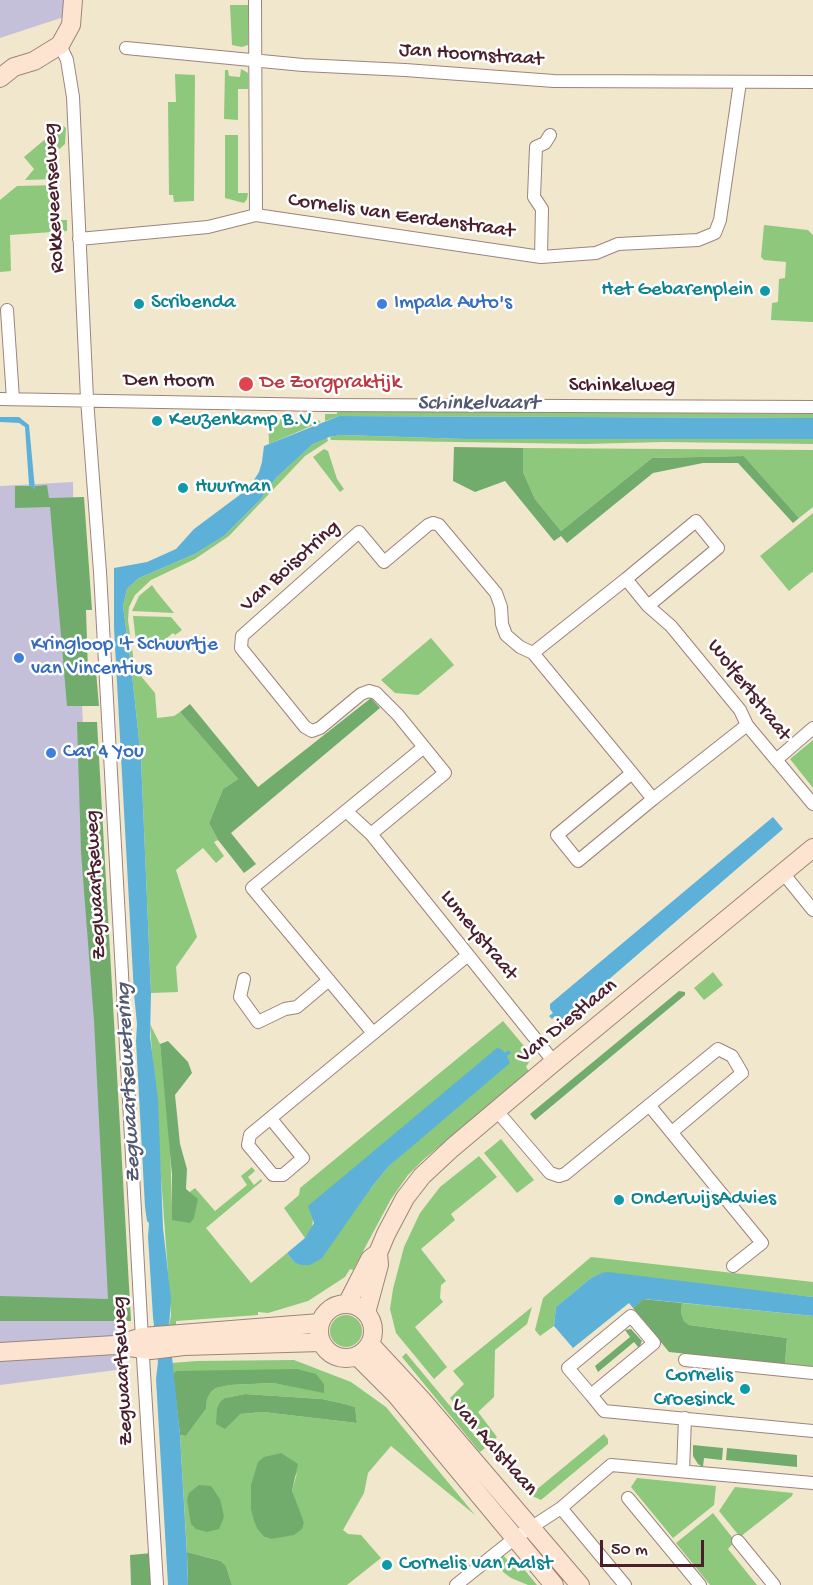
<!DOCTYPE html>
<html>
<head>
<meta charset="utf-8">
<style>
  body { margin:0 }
  #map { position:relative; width:813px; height:1585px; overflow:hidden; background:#f1e7cd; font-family:"Gochi Hand",sans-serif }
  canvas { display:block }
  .scale { position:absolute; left:600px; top:1540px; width:104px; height:27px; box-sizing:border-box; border:3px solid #4a1f2b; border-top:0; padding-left:8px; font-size:18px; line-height:21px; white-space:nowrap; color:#4a1f2b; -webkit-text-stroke:4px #fff; paint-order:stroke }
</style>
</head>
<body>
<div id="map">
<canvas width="813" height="1585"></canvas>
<div class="scale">50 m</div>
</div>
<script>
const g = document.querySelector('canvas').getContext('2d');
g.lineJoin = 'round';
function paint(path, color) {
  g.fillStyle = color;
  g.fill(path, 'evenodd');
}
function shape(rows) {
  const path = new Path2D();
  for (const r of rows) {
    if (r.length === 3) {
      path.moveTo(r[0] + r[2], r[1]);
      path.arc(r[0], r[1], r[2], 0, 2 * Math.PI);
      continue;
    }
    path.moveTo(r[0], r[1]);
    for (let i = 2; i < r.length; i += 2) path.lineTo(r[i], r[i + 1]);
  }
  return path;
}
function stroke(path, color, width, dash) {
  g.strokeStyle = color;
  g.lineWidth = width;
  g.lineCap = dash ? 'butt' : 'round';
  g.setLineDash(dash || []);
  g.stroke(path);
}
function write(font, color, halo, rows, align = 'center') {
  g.font = font + ' "Gochi Hand",sans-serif';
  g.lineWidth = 5;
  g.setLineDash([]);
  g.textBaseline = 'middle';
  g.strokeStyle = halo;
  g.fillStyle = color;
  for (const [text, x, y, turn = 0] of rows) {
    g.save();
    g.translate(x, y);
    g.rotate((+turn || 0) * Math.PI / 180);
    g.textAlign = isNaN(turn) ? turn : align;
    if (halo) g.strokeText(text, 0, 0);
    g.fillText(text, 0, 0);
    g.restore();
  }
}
paint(shape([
  [0,0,67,0,67,16,0,38],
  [73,482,74,567,100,1016,124,1369,0,1385,0,486]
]), '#c5c0da');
paint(shape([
  [230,5,248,5,248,45,242,47,232,45],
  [241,69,248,73,248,89,238,89,238,120,224,119,225,70,228,70,229,76,240,77],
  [175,74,195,75,194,201,174,202,173,195,169,195,168,102,176,102],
  [62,125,66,128,65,144,55,153,57,179,25,180,34,169,24,157],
  [225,135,238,135,238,193,248,193,247,199,244,203,225,198],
  [57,185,59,220,67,220,67,231,10,235,11,271,0,272,0,200,17,186],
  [764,225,808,230,813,235,813,322,771,320,772,303,778,302,779,279,785,278,786,262,764,260,761,257],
  [337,410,813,414,813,418,352,416,339,416,325,421,325,414,337,414],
  [268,419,318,420,321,422,269,444],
  [341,435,464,439,813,439,813,444,663,442,585,444,331,440,330,437],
  [327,437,328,441,305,456,229,536,195,559,151,580,135,595,129,607,128,620,135,669,155,693,157,718,174,716,180,712,238,779,223,789,209,823,218,840,214,842,224,856,216,863,203,848,176,870,197,937,176,967,178,992,151,993,141,758,131,665,123,606,127,589,139,578,195,554,224,536,261,499,276,478,313,444],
  [523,448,813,450,813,507,799,518,744,456,652,458,561,531,535,499,523,472],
  [324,449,328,451,337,479,344,489,340,492,313,457],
  [813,513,813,573,812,572,789,591,760,556],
  [152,585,156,591,174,613,132,611,139,596],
  [133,616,171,617,182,630,175,635,173,633,157,646,137,650],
  [431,638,454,665,422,692,418,695,395,693,381,680],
  [813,740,813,788,790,759],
  [713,972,723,985,704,1000,694,988],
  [503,1021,529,1052,531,1059,526,1067,529,1071,423,1160,408,1175,391,1199,353,1270,350,1269,345,1277,308,1301,268,1313,258,1312,258,1315,176,1321,176,1325,169,1327,171,1315,150,1024,160,1044,170,1144,172,1205,195,1188,215,1211,247,1185,241,1176,252,1167,255,1171,248,1177,254,1185,261,1179,262,1181,206,1228,251,1283,287,1253,294,1262,371,1188,389,1166,510,1053,313,1218,312,1228,305,1238,284,1208,299,1195,300,1188],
  [501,1139,534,1180,517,1193,484,1153],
  [479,1156,497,1177,451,1214,455,1220,421,1249,446,1281,441,1285,440,1298,443,1302,415,1327,447,1367,434,1379,396,1333,390,1309,393,1289,404,1247,420,1213,440,1187],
  [591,1257,813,1282,813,1297,601,1273,591,1278,556,1307,554,1326,540,1336,535,1330,543,1298],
  [682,1303,813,1316,813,1367,785,1364,787,1338,689,1325,684,1321,681,1313],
  [532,1307,527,1324,495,1350,494,1397,478,1412,497,1437,489,1445,450,1398,464,1384,453,1371],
  [346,1331,16],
  [406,1353,485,1448,480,1452,402,1357],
  [294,1360,351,1382,386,1407,475,1515,391,1446,368,1473,364,1493,343,1530,348,1534,361,1535,381,1558,347,1585,232,1585,226,1566,221,1561,187,1552,180,1435,186,1436,206,1409,207,1399,211,1392,216,1388,230,1385,273,1383,323,1392,324,1384,177,1371,173,1374,172,1363,197,1361],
  [245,1394,322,1399,345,1404,355,1407,357,1423,263,1412,240,1414,225,1398],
  [297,1473,292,1491,293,1496,304,1522,271,1539,264,1537,258,1530],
  [604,1434,608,1439,608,1444,541,1500,530,1495],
  [637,1478,716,1486,714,1505,673,1538,631,1487],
  [735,1487,793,1493,792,1496,740,1537,719,1511],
  [713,1513,735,1541,728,1549,757,1585,710,1585,676,1543],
  [502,1554,518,1572,523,1568,537,1585,528,1585,511,1578,503,1572,499,1561]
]), '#8dc87c');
paint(shape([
  [454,447,523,448,523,472,535,499,561,531,652,458,744,456,799,518,793,523,738,463,703,463,653,473,567,543,561,536,554,541,505,481,475,492,453,481],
  [47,485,49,498,84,497,92,610,86,610,88,671,96,671,99,706,67,706,50,507,15,508,15,486,31,486,35,489,35,486],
  [371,698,380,708,231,833,256,864,244,873,218,840,209,823,223,789,238,779,180,712,190,704,258,787],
  [77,722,97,722,131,1321,0,1321,0,1296,108,1299,94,1021,81,852],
  [679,991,685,992,685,995,535,1120,530,1114],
  [168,1041,188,1062,192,1073,175,1095,180,1144,187,1169,186,1189,198,1199,194,1218,190,1223,172,1220,172,1175,160,1044],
  [643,1299,682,1303,681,1313,684,1321,689,1325,787,1338,785,1364,669,1352,633,1308],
  [631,1329,642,1341,639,1348,634,1342,598,1372,595,1366,630,1337,625,1330],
  [297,1369,316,1374,324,1384,324,1393,273,1383,230,1385,216,1388,211,1392,207,1399,206,1409,186,1436,180,1435,173,1374,176,1371],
  [245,1394,322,1399,345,1404,355,1407,357,1423,263,1412,240,1414,225,1429,216,1424,217,1409,220,1402,225,1398],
  [693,1445,723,1448,722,1460,704,1458,703,1467,698,1464,693,1456],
  [727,1448,797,1455,797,1467,726,1460],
  [281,1453,298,1464,292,1491,304,1522,302,1529,294,1535,271,1539,264,1537,258,1530,254,1521,251,1509,251,1485,258,1462,264,1457],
  [199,1485,211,1486,220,1499,224,1517,219,1529,207,1532,196,1529,191,1524,187,1500,189,1493],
  [187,1552,221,1561,226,1566,232,1585,188,1585],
  [152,1553,154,1585,131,1585,130,1555]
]), '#72ac6c');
paint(shape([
  [339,416,813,418,813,439,464,439,342,435,329,437,313,444,276,478,261,499,224,536,195,554,139,578,127,589,123,606,131,665,141,758,151,993,150,1036,158,1099,163,1228,171,1299,169,1327,180,1435,187,1555,188,1585,168,1585,156,1379,158,1362,153,1317,148,1237,149,1223,147,1221,145,1207,136,1041,137,1024,134,994,114,628,114,568,147,562,176,549,194,529,249,488,259,472,262,462,264,446],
  [0,417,19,417,29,425,35,489,29,485,25,427,19,423,0,422],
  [773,817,783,829,563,1019,555,1016,552,1019,549,1016,553,1013,550,1009,550,1004],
  [497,1048,501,1049,505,1053,508,1050,511,1053,507,1056,510,1063,389,1166,371,1188,322,1258,310,1265,301,1265,294,1262,287,1253,305,1238,314,1223,308,1206],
  [608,1272,813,1297,813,1316,644,1299,633,1308,629,1303,573,1348,554,1326,556,1307,591,1278,601,1273]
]), '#5db1d9');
const street = shape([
  [255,0,256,215],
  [60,45,67,60,73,97,87,399,100,572,143,1357,157,1585],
  [126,48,303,65,405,70,554,81,813,82],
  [79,239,208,227,256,215,541,257,596,253,618,244,698,240,715,233,720,220,740,82],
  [541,257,542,209,534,197,536,147,545,143,550,135],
  [7,310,13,399],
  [0,399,322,405,813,407],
  [648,606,718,548,696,521,626,579,648,606,671,626,740,710,747,725,813,804],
  [533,653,626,579],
  [776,760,813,728],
  [653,799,747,725],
  [346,811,371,834,554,1062],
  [371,834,445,773,398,715,376,693,369,691,361,694,320,728,312,731,305,727,241,648,242,636,359,532,384,562,428,525,433,523,439,525,496,593,501,607,502,624,506,635,520,647,533,653,632,773,653,799,578,861,557,835,632,773],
  [783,873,813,910],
  [244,979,240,997,258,1022,285,1009,297,1007,329,980],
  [373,1033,252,888,424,747],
  [649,1105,762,1243,733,1266],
  [497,1111,550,1173,559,1176,565,1174,718,1049,732,1056,742,1073,672,1132],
  [271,1119,303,1158,283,1175,273,1175,248,1145,250,1135,468,955],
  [685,1360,813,1373],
  [591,1395,654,1343,631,1316,568,1368,591,1395,604,1411,813,1431],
  [683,1471,685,1418],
  [628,1498,700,1585],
  [561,1508,625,1585],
  [738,1541,774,1585],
  [456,1585,515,1538,561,1508,611,1465,813,1483]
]);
const secondary = shape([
  [0,78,14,67,34,61,60,45,71,25,73,0],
  [346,1331,27],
  [347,1304,370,1259,378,1253],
  [366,1313,379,1265,378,1253,386,1234,405,1198,422,1176,452,1148,554,1062,813,848],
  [119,1344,142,1337,320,1323],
  [370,1344,422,1400,580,1585],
  [0,1352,115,1345,151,1350,184,1346,321,1342],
  [357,1356,397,1396,554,1585]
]);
stroke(street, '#9e837c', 14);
stroke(secondary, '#9e837c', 20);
stroke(street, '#fff', 12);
stroke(secondary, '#fde4d1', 18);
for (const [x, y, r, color] of [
  [765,291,6,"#0f9aa8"],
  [139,304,6,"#0f9aa8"],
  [382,304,6,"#3f7fe0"],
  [246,384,8,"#e0444e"],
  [157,421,6,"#0f9aa8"],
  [183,488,6,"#0f9aa8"],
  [19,658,6,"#3f7fe0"],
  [51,753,6,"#3f7fe0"],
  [619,1200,6,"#0f9aa8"],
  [745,1389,6,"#0f9aa8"],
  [387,1565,6,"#0f9aa8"]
]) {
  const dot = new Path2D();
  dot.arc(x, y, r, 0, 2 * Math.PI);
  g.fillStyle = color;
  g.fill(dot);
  stroke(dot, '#fff', 2);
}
write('21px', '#4a1f2b', '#fff', [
  ["Jan Hoornstraat",471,56,4],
  ["Rokkeveenseweg",55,198,-93],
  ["Cornelis van Eerdenstraat",401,217,8],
  ["Den Hoorn",169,382,1],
  ["Schinkelweg",622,387],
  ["Van Boisotring",291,567,-42],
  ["Wolfertstraat",748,691,52],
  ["Zegwaartseweg",97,885,-93],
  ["Lumeystraat",478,936,51],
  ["Van Diestlaan",568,1022,-39],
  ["Zegwaartseweg",124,1371,-93],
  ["Van Aalstlaan",493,1448,49]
]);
write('21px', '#0d838f', '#fff', [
  ["Het Gebarenplein",753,291,"right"],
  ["Scribenda",151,304],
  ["Keuzenkamp B.V.",169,421],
  ["Huurman",195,488],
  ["OnderwijsAdvies",631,1200],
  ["Cornelis",733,1377,"right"],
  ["Croesinck",733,1401,"right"],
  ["Cornelis van Aalst",399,1565]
], 'left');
write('21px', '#366cbe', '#fff', [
  ["Impala Auto's",394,304],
  ["Kringloop 't Schuurtje",31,646],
  ["van Vincentius",31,670],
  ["Car 4 You",63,753]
], 'left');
write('21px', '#be3a42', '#fff', [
  ["De Zorgpraktijk",260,384]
], 'left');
write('italic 22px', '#525971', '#fff', [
  ["Schinkelvaart",478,405],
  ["Zegwaartsewetering",130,1083,-93]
]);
</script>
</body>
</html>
